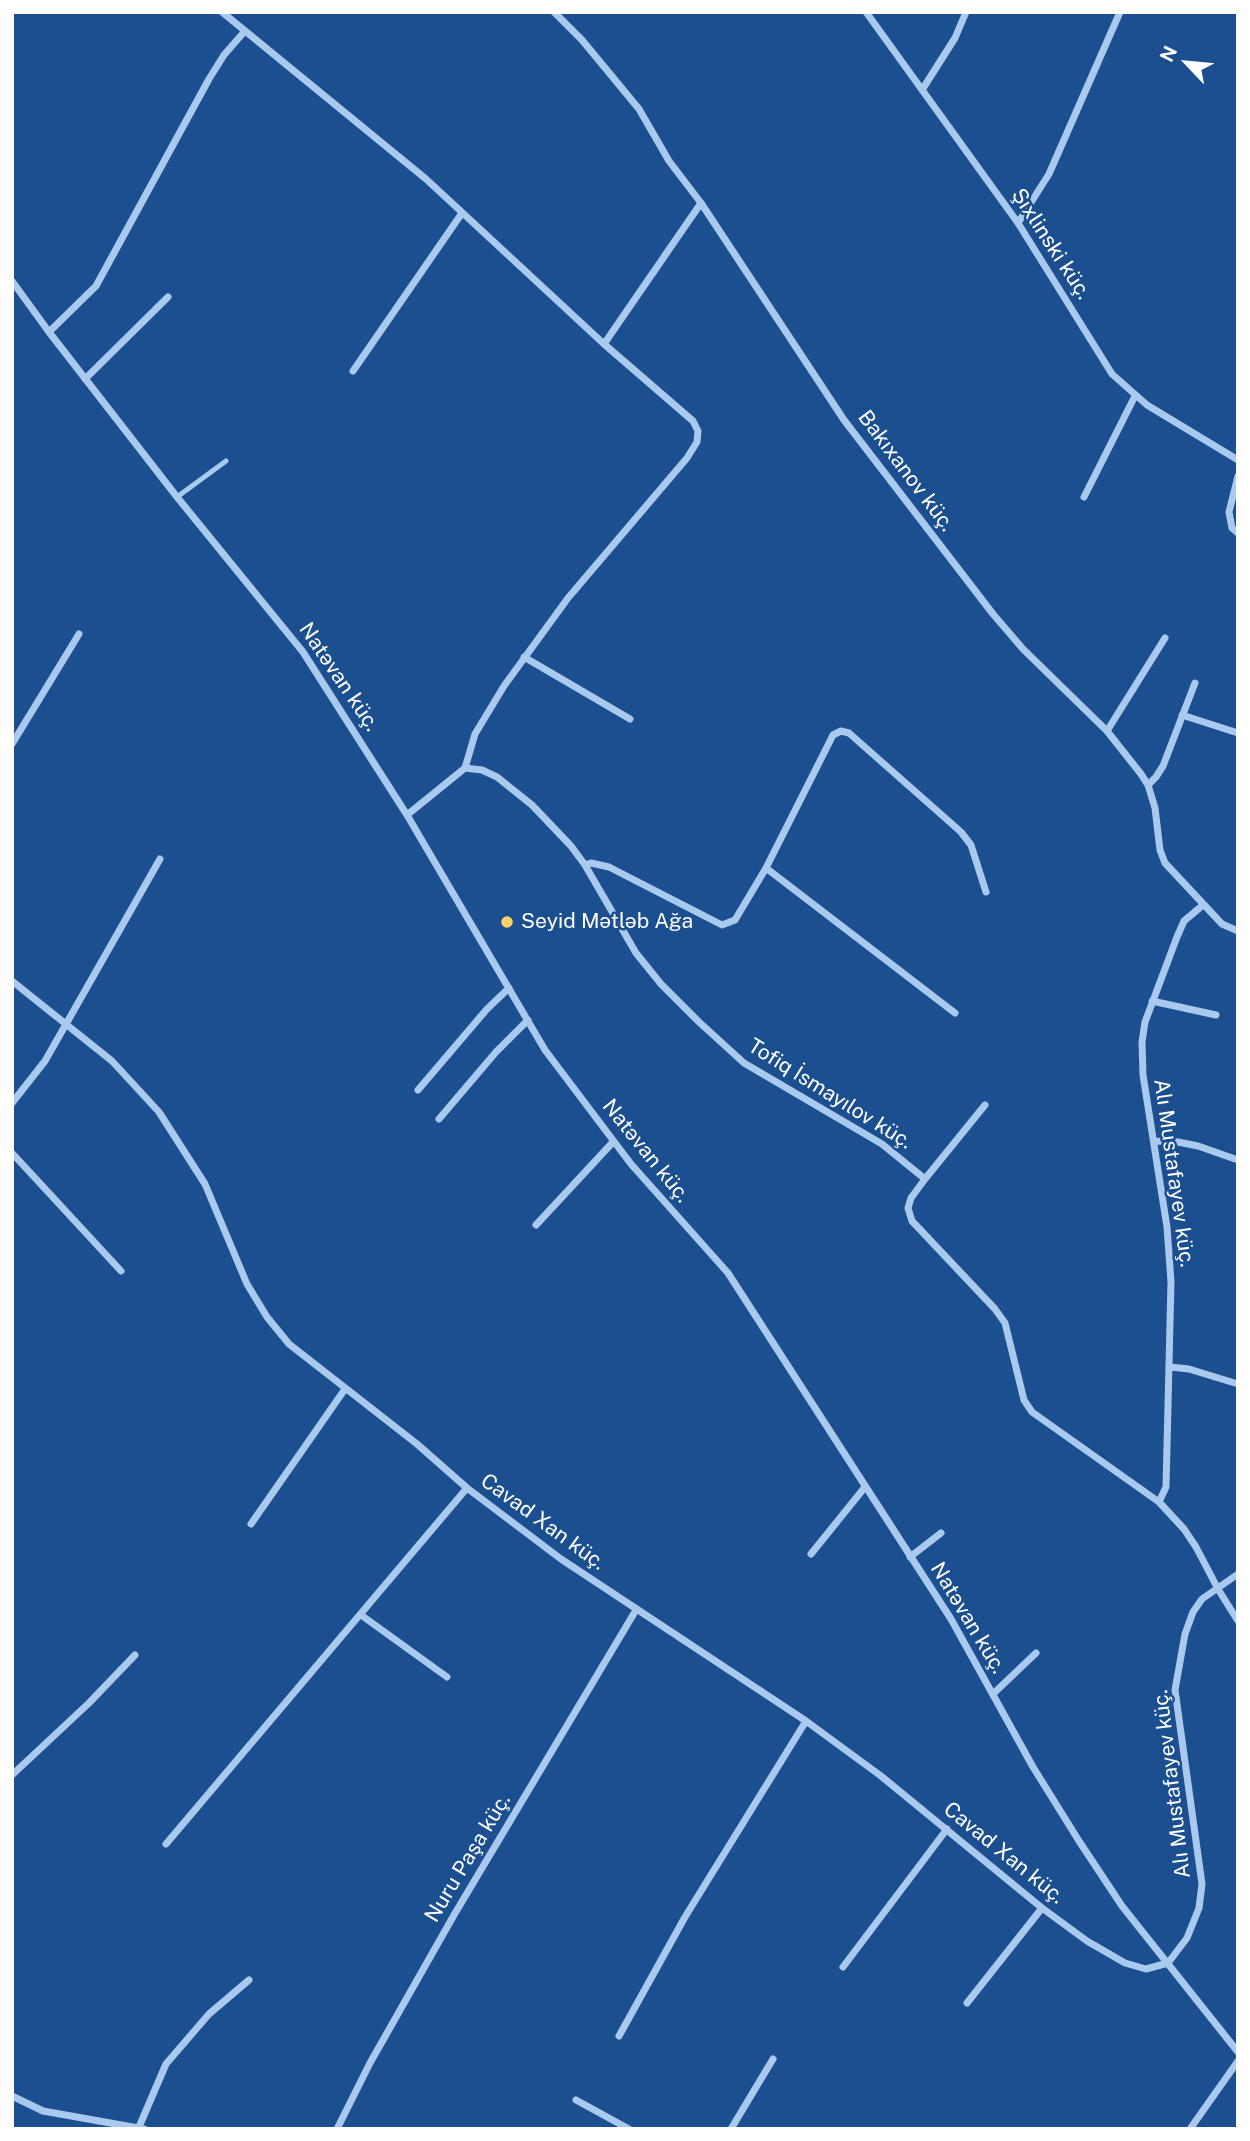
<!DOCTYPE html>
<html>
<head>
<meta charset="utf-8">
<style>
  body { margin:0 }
  #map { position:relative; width:1250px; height:2141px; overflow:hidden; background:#1b4f8f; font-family:"Public Sans",sans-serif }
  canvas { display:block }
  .frame { position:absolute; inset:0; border:14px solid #fff; pointer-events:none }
  .north { position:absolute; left:1152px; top:28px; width:70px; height:70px; -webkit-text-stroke:5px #1b4f8f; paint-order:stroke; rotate:296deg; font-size:19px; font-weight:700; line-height:28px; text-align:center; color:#fff }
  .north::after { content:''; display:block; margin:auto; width:24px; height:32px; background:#fff; clip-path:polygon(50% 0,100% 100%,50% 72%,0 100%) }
</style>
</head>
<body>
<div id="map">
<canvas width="1250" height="2141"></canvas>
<div class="frame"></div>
<div class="north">N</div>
</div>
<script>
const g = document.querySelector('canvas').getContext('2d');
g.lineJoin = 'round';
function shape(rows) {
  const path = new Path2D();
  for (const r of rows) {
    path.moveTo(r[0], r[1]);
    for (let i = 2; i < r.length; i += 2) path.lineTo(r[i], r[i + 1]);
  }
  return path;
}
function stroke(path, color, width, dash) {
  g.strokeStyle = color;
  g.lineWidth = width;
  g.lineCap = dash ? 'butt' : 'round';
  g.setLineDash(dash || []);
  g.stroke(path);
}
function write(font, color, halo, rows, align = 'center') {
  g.font = font + ' "Public Sans",sans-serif';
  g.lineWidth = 5;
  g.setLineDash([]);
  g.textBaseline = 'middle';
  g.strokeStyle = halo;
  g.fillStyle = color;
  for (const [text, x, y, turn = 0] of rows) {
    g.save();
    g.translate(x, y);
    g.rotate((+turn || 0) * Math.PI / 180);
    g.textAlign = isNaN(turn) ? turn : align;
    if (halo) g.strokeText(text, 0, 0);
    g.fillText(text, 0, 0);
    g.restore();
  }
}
stroke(shape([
  [177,497,226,461]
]), '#a9c9ee', 5);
stroke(shape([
  [222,12,426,179,604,344,693,421,698,431,697,442,687,458,568,598,504,686,475,734,465,768],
  [554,12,582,40,639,109,669,161,701,203,844,420,993,614,1023,649,1107,731,1141,774,1148,785,1155,808,1160,850,1165,863,1222,924,1238,931],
  [866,12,1018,223,1112,374,1147,405,1238,460],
  [922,90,955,38,966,12],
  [1018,223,1049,174,1120,12],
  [12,281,49,332,177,497,303,652,407,815,545,1050,631,1164,728,1273,951,1619,1033,1767,1079,1841,1122,1906,1238,2052],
  [49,332,96,286,209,79,224,55,244,32],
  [604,344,701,203],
  [353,371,462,213],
  [85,379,168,297],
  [1238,476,1229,512,1232,528,1238,533],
  [1084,497,1135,396],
  [524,657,630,719],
  [1182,715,1238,733],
  [1107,731,1165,638],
  [12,744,79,634],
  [1148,785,1156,777,1163,766,1195,683],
  [407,815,465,768,482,770,497,777,532,805,571,846,585,865,636,953,661,984,699,1022,744,1063,882,1144,925,1179,911,1198,908,1208,912,1221,995,1309,1005,1323,1024,1400,1032,1412,1159,1502,1184,1529,1196,1547,1218,1589,1238,1621],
  [585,865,591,863,609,867,722,925,735,920,766,868,828,745,833,735,841,731,849,733,961,832,971,845,986,892],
  [766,868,955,1013],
  [12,981,112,1061,159,1112,205,1184,247,1284,267,1317,289,1344,417,1444,467,1488,561,1559,806,1721,881,1776,1042,1908,1087,1941,1125,1963,1146,1969,1168,1963,1187,1938,1199,1908,1202,1884,1175,1690,1185,1634,1193,1612,1202,1599,1238,1574],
  [1152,1001,1216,1015],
  [418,1090,487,1009,509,988],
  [12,1103,45,1061,160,859],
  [439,1119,496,1052,528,1020],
  [1155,1141,1178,1142,1198,1146,1238,1160],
  [12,1153,121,1271],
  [925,1179,985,1105],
  [536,1225,613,1142],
  [1170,1367,1189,1369,1238,1384],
  [1159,1502,1166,1487,1171,1282,1167,1227,1143,1075,1142,1042,1145,1022,1177,937,1184,921,1203,905],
  [251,1524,345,1389],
  [811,1554,865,1487],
  [910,1557,941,1533],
  [361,1615,447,1677],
  [993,1694,1036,1653],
  [12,1775,89,1703,135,1655],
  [166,1844,467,1488],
  [843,1967,947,1829],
  [967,2003,1042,1908],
  [619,2036,685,1917,806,1721],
  [12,2096,43,2111,144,2129],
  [576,2100,629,2129],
  [139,2127,166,2064,209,2014,249,1980],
  [337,2129,370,2063,454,1915,636,1610],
  [731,2129,773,2059],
  [1190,2129,1238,2061]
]), '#a9c9ee', 7);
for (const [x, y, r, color] of [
  [507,922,7,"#ffd166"]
]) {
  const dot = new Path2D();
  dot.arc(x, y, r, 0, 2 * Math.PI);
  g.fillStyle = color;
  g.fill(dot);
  stroke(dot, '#1b4f8f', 2.5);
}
write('21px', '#fff', '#1b4f8f', [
  ["Şıxlinski küç.",1051,244,57],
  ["Bakıxanov küç.",906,471,53],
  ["Natəvan küç.",339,677,56],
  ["Tofiq İsmayılov küç.",830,1094,32],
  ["Natəvan küç.",646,1151,51],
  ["Alı Mustafayev küç.",1174,1173,82],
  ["Cavad Xan küç.",543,1522,36],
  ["Natəvan küç.",968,1618,59],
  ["Alı Mustafayev küç.",1172,1784,-97],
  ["Cavad Xan küç.",1004,1853,39],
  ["Nuru Paşa küç.",468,1858,-59]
]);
write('21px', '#fff', '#1b4f8f', [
  ["Seyid Mətləb Ağa",521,922]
], 'left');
</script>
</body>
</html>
